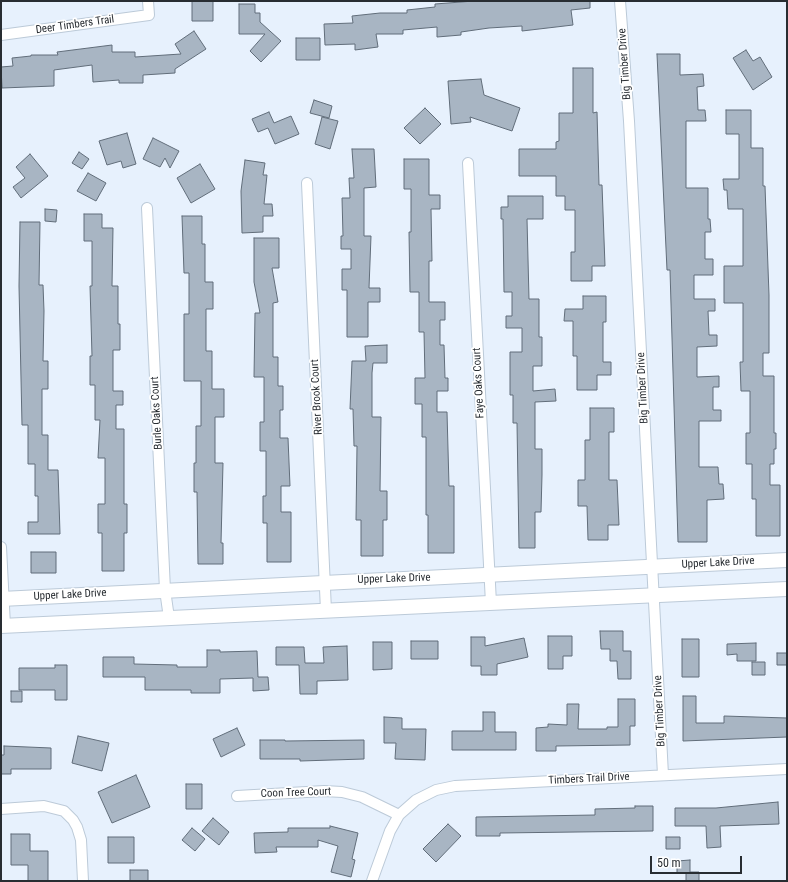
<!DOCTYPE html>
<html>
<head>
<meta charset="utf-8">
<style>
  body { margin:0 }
  #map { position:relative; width:788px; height:882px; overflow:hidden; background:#e7f1fd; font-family:"Roboto Condensed",sans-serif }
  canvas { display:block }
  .frame { position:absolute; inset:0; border:2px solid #282d32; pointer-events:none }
  .scale { position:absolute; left:650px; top:856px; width:92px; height:18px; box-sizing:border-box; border:2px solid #282d32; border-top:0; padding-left:5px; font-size:12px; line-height:14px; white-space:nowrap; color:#282d32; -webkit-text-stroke:3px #fff; paint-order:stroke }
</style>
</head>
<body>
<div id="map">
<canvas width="788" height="882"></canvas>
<div class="frame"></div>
<div class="scale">50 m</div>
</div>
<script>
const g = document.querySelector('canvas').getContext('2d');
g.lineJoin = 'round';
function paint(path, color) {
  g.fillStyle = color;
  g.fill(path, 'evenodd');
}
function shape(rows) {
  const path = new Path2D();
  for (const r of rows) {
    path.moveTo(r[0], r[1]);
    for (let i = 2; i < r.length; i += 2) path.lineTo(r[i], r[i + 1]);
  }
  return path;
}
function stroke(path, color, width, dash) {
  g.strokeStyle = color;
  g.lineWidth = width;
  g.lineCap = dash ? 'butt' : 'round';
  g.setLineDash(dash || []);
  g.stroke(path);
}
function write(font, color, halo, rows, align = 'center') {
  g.font = font + ' "Roboto Condensed",sans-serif';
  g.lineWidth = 3.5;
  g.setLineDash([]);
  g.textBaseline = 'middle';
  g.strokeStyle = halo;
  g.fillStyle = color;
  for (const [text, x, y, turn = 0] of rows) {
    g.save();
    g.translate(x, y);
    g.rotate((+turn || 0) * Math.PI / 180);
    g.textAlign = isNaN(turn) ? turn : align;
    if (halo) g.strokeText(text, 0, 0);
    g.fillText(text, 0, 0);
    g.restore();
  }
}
const building = shape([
  [192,1,213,1,213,21,192,21,192,1],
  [474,1,590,1,590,8,571,10,573,25,522,31,522,26,489,28,461,32,461,35,437,37,437,27,403,30,403,34,376,34,378,47,355,50,355,44,325,45,324,24,353,23,352,16,380,13,407,13,407,10,435,7,435,4,474,1],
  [239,4,255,4,255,13,260,13,260,22,281,41,261,62,250,51,265,34,239,34,239,4],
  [194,31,206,49,175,69,175,73,143,75,143,83,119,83,119,80,93,82,92,65,54,70,54,86,2,88,1,67,13,66,12,58,31,56,31,55,58,55,57,52,112,45,112,52,135,52,135,57,181,54,175,44,194,31],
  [296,38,320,38,320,60,296,60,296,38],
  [746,50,753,61,760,57,772,77,753,90,733,58,746,50],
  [657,54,680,54,680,75,703,74,704,86,697,87,698,110,705,110,706,121,686,121,686,188,708,188,708,219,710,219,711,232,705,232,705,259,713,259,713,275,694,275,694,299,715,299,715,311,708,311,709,335,717,335,717,346,697,347,697,377,719,376,719,387,713,387,713,410,721,410,721,421,699,421,699,467,718,467,719,484,723,484,724,499,707,500,707,542,678,542,670,270,667,270,657,54],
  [573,68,593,68,593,113,597,112,599,185,602,185,605,266,592,266,592,281,571,281,571,252,575,252,575,210,565,210,565,196,556,196,556,176,519,176,519,149,556,149,556,142,559,141,559,113,573,113,573,68],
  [481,79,484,95,520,108,512,131,470,117,471,122,451,124,448,81,481,79],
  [314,100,332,106,329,118,310,113,314,100],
  [425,108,441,124,420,144,404,128,425,108],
  [726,110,751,110,751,148,763,148,763,186,765,186,769,295,769,353,763,353,763,376,774,376,774,433,776,433,776,449,774,449,774,464,770,464,770,485,780,485,780,536,756,536,756,499,752,499,752,464,746,464,746,433,750,433,750,391,741,391,740,362,743,362,743,303,724,303,724,266,743,266,743,209,728,209,727,190,724,190,723,179,739,179,739,134,726,134,726,110],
  [269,112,274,123,291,116,299,134,275,144,268,128,258,132,252,119,269,112],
  [322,117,338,121,330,149,315,144,322,117],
  [127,133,136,164,123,168,121,161,107,165,99,141,127,133],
  [153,138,179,151,170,168,165,158,160,167,143,159,153,138],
  [352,149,374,149,376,187,364,188,364,236,371,236,369,288,380,288,380,302,368,302,368,337,347,337,347,290,342,290,342,269,351,269,351,249,341,249,341,236,343,236,342,198,350,198,349,178,354,178,352,149],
  [79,152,89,159,82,169,72,163,79,152],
  [30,154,48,176,21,198,13,187,25,178,16,167,30,154],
  [404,159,429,159,429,195,440,195,440,209,431,209,432,261,429,261,429,302,445,302,445,320,440,320,440,345,444,345,445,378,448,378,448,391,437,391,437,412,447,412,449,486,454,486,454,553,428,553,428,515,426,515,426,437,422,437,422,404,415,404,415,378,425,378,424,332,419,332,419,292,410,292,409,232,411,232,411,189,404,189,404,159],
  [245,160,265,163,263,175,267,175,264,204,272,204,273,216,263,216,263,232,242,233,241,191,245,160],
  [200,164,215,189,191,203,177,178,200,164],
  [88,173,106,183,96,201,77,191,88,173],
  [508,196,543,196,543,219,527,219,529,299,539,299,539,337,542,337,542,366,533,366,533,391,555,389,556,401,535,402,535,449,542,449,542,475,541,512,535,512,535,548,519,548,517,423,513,423,513,395,510,395,510,352,522,352,522,328,506,328,506,316,512,316,512,292,504,292,503,219,501,219,501,207,508,207,508,196],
  [45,209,57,210,56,222,45,221,45,209],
  [84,214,102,214,102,228,113,228,112,286,118,286,118,324,120,324,120,350,113,350,113,391,123,391,123,405,116,405,116,429,124,429,124,504,127,504,127,533,124,533,124,571,102,571,102,533,98,533,98,504,105,504,105,458,98,458,100,420,95,420,95,385,90,385,90,356,92,356,90,286,92,286,92,241,84,241,84,214],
  [182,216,202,216,202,244,205,244,205,282,213,282,213,309,206,309,206,351,212,351,212,389,224,389,224,417,215,417,215,463,223,463,221,543,223,543,223,564,198,564,197,492,194,492,194,463,196,463,196,426,201,426,201,381,184,381,184,314,189,314,189,273,184,273,182,216],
  [20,222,40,222,39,285,43,285,44,311,43,361,48,361,48,389,42,389,42,435,48,435,48,470,58,470,60,534,28,534,28,522,38,522,38,496,35,496,35,464,28,464,28,425,22,425,19,286,20,222],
  [254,238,279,238,279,268,272,268,278,302,273,303,273,357,278,357,278,386,283,386,283,410,280,410,280,438,288,438,290,486,281,486,281,512,291,512,291,562,267,562,267,523,263,523,263,496,266,496,266,451,260,451,260,422,264,422,264,377,254,377,255,313,260,313,254,282,254,238],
  [583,296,606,296,606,322,603,322,603,362,611,362,611,375,597,375,597,390,577,390,577,356,573,356,573,321,564,321,565,309,583,309,583,296],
  [387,345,387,363,373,363,372,373,372,417,381,417,380,491,387,491,387,520,383,520,383,556,361,556,361,520,356,520,357,446,354,446,353,409,350,409,352,361,366,361,365,346,387,345],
  [590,408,614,408,614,432,609,432,609,480,617,480,619,525,608,525,608,540,588,540,587,506,578,506,578,480,585,480,585,440,590,440,590,408],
  [31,552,56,552,56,573,31,573,31,552],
  [600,631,623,631,623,651,631,651,631,679,618,679,617,661,610,661,610,649,601,649,600,631],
  [548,636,572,636,572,656,563,656,563,669,548,669,548,636],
  [471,637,485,637,485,646,524,638,528,657,497,664,497,675,481,675,481,666,471,666,471,637],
  [682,639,699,639,699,677,682,677,682,639],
  [411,641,438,641,438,659,411,659,411,641],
  [373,642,392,642,392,669,373,670,373,642],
  [756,643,756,661,737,661,737,654,727,655,727,644,756,643],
  [347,646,348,680,317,681,317,694,300,694,299,665,276,665,276,647,304,647,305,663,324,663,323,647,347,646],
  [207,650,220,650,220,652,257,651,258,677,268,677,269,690,253,691,253,678,220,679,220,693,191,693,191,690,145,690,145,677,103,677,103,657,134,657,134,664,177,665,177,667,207,667,207,650],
  [777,653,787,653,787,665,777,665,777,653],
  [752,662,765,662,765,675,752,675,752,662],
  [55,665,67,665,67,700,55,700,55,690,19,690,19,668,55,668,55,665],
  [11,691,22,691,22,702,11,702,11,691],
  [683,696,696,696,696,723,724,723,724,716,787,718,787,737,683,741,683,696],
  [618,699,635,699,635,726,630,726,630,745,556,746,556,751,536,751,536,728,548,727,548,724,567,725,567,704,579,704,578,729,607,729,607,727,618,727,618,699],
  [483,712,495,712,495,732,516,732,516,750,452,750,452,731,483,731,483,712],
  [384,717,402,718,402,729,426,729,425,760,395,759,396,743,384,743,384,717],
  [237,728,245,745,221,757,213,739,237,728],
  [78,736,109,743,102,771,72,763,78,736],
  [260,740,285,740,285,741,364,740,364,759,300,761,300,759,260,759,260,740],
  [4,746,51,748,51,769,11,769,11,774,1,774,1,755,4,755,4,746],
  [136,775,150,807,112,823,98,792,136,775],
  [186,784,202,784,202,809,186,809,186,784],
  [778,802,779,824,720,826,721,847,707,848,706,826,675,826,675,808,716,808,778,802],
  [635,806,653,806,653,831,500,833,500,836,476,836,476,817,595,815,595,809,635,808,635,806],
  [213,818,229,832,219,845,202,831,213,818],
  [448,824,461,836,436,862,423,849,448,824],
  [330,826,358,833,352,859,355,860,351,877,331,872,338,846,318,840,318,847,276,847,277,852,255,853,254,833,288,832,288,828,330,828,330,826],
  [192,828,205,839,195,851,182,840,192,828],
  [11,834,30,834,30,851,48,851,48,881,28,881,28,865,11,865,11,834],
  [108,837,134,837,134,863,108,863,108,837],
  [666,837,680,837,680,849,666,849,666,837],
  [690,860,690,872,699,872,699,881,686,881,686,873,677,873,677,861,690,860],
  [130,870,148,870,148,881,130,881,130,870]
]);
paint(building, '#a8b5c3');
stroke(building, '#616d7a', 1);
const street = shape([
  [620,1,629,121,663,775],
  [1,35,149,15,148,1],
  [468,163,491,603],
  [307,183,326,611],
  [147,208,165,590,169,618],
  [1,547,5,626],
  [237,796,324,791,342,792,362,797,399,815],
  [1,809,44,806,64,811,73,820,77,827,81,840,83,881],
  [372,881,390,831,399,815,416,800,436,790,455,786,787,769]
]);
const secondary = shape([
  [1,599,787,560],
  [1,626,787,589]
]);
stroke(street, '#bccad8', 12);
stroke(secondary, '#bccad8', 16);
stroke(street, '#fff', 10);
stroke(secondary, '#fff', 14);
write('11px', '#282d32', '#fff', [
  ["Deer Timbers Trail",75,25,-8],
  ["Big Timber Drive",625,64,-94],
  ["Faye Oaks Court",479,383,-93],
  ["Big Timber Drive",643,388,-93],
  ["River Brook Court",317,397,-93],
  ["Burle Oaks Court",157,413,-93],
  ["Upper Lake Drive",718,563,-3],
  ["Upper Lake Drive",394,579,-2],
  ["Upper Lake Drive",70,595,-3],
  ["Big Timber Drive",660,711,-93],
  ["Timbers Trail Drive",589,779,-3],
  ["Coon Tree Court",296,793,-2]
]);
</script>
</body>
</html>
